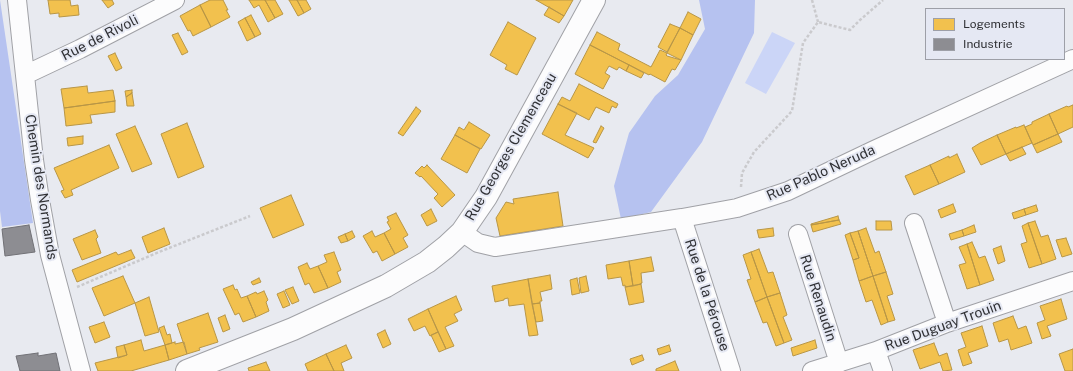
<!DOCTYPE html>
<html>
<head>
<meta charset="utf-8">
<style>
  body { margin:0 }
  #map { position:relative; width:1073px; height:371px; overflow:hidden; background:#e8eaf0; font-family:"Public Sans",sans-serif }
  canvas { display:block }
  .legend { position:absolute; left:925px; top:8px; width:140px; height:52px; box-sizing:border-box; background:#e5e8f3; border:1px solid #9d9fa7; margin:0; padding:5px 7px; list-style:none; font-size:12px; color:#303135 }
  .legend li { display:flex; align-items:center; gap:8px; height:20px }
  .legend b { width:20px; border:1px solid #9d9fa7 }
</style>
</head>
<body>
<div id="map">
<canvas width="1073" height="371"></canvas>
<ul class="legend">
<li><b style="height:11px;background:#f2c14e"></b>Logements</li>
<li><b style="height:11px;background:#8d8d92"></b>Industrie</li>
</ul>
</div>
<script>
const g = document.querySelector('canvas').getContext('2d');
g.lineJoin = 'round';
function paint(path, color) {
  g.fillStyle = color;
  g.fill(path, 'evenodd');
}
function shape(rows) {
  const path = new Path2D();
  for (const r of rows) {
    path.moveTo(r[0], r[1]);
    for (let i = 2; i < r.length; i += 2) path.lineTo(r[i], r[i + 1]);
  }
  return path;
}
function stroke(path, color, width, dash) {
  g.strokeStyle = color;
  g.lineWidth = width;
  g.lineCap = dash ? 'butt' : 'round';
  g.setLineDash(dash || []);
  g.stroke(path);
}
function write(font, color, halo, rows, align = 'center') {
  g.font = font + ' "Public Sans",sans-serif';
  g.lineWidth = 4;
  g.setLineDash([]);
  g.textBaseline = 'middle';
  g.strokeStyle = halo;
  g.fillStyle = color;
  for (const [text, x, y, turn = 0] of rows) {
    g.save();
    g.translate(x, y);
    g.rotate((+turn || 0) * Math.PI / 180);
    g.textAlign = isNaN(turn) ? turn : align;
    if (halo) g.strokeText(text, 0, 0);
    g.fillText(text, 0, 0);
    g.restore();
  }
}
paint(shape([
  [772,32,795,43,766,94,745,83]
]), '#cbd5f7');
paint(shape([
  [0,0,33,223,2,227,0,211],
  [699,0,755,0,754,33,702,142,651,212,621,219,614,186,629,133,655,96,678,75,705,29]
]), '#b6c2f0');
const homes = shape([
  [48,0,70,0,71,6,78,5,79,15,59,17,59,13,50,14,48,0],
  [102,0,112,0,114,4,108,8,102,0],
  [210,0,223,0,228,10,226,10,230,17,211,27,200,5,210,0],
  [249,0,265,0,275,18,268,22,259,5,254,8,249,0],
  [265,0,275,0,283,14,275,18,265,0],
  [289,0,297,0,304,13,298,16,289,0],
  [297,0,306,0,311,9,304,13,297,0],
  [536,0,573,0,564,16,536,0],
  [200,5,211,27,193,36,190,30,188,31,180,16,200,5],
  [549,7,564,16,559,23,544,15,549,7],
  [688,12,701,19,693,35,680,28,688,12],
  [251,15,261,34,255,37,245,18,251,15],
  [245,18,255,37,247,41,238,22,245,18],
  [508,22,536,38,517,75,505,69,507,65,490,55,508,22],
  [670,24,680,28,667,52,658,47,670,24],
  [680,28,693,35,681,60,667,53,680,28],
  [597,32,620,44,618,50,651,67,660,50,667,53,666,55,667,56,681,60,675,70,672,69,665,82,650,74,649,75,590,45,597,32],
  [178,33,188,52,182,55,172,35,178,33],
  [590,45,629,65,626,71,619,67,617,70,609,66,605,73,610,76,603,89,575,74,590,45],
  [115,53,122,68,116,71,108,56,115,53],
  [629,65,644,73,641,78,626,71,629,65],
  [579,84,618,104,616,108,612,106,609,113,596,107,589,120,558,104,562,97,570,101,579,84],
  [87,86,88,93,113,90,115,101,64,108,61,89,87,86],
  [132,90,132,93,126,97,125,91,132,90],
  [132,93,134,106,127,106,126,97,132,93],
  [115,101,115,112,90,115,92,123,66,126,64,108,115,101],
  [558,104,577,113,565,135,594,148,588,158,542,134,558,104],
  [1073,105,1073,127,1058,134,1049,114,1067,106,1068,107,1073,105],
  [416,107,421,111,403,136,398,133,416,107],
  [1049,114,1058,134,1033,145,1025,127,1032,124,1032,122,1049,114],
  [469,122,490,135,481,149,455,135,459,127,464,130,469,122],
  [187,123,204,167,178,178,161,134,187,123],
  [1024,125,1032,143,1006,154,997,135,1016,127,1016,128,1024,125],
  [135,126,152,164,132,172,116,134,135,126],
  [601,126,604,128,596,143,593,142,601,126],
  [1058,134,1062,142,1037,153,1033,145,1058,134],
  [455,135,480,149,467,173,441,159,455,135],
  [997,135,1006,154,981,165,972,148,980,143,997,135],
  [83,136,83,144,68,146,67,138,83,136],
  [109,145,119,168,71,190,73,195,65,198,61,191,64,190,54,168,109,145],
  [1022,147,1026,154,1010,161,1006,154,1022,147],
  [957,154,965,172,939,184,930,165,949,156,949,158,957,154],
  [427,165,455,195,442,207,434,198,438,194,421,176,420,177,415,173,422,166,424,168,427,165],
  [930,165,939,184,914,195,905,176,930,165],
  [558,192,563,226,500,236,496,218,506,202,514,204,513,199,558,192],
  [291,195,304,225,273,238,260,208,291,195],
  [953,204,956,212,941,218,938,210,953,204],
  [1036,205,1038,211,1026,215,1024,209,1036,205],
  [431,209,437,221,427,226,421,215,431,209],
  [1024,209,1026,215,1014,219,1012,213,1024,209],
  [396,213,408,235,403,238,408,247,395,254,384,233,391,229,387,222,389,221,387,217,396,213],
  [838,216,839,220,811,225,811,224,838,216],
  [839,220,841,224,813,232,811,225,839,220],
  [876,221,891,221,892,230,876,230,876,221],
  [1035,221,1041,237,1048,235,1056,259,1042,264,1028,223,1035,221],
  [1028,223,1042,264,1029,268,1021,244,1027,242,1022,226,1028,223],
  [974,225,976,232,964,236,962,230,974,225],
  [164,228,170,244,148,253,142,237,164,228],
  [773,228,774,236,759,238,757,230,773,228],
  [866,228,875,253,879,251,886,272,873,276,858,231,866,228],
  [95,230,98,237,96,239,101,253,82,260,73,239,95,230],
  [962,230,964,236,951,240,949,234,962,230],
  [352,231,355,237,348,241,345,234,352,231],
  [372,231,375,237,384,233,395,254,382,261,377,251,373,253,363,236,372,231],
  [858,231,873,276,859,281,853,260,859,258,850,233,858,231],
  [850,233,859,258,853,260,845,235,850,233],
  [345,234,348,241,341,243,338,237,345,234],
  [1066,238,1072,254,1062,257,1056,240,1066,238],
  [972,242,979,258,985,256,994,280,980,285,967,244,972,242],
  [967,244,980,285,967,289,959,265,966,263,959,247,967,244],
  [1001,246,1005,261,998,264,993,249,1001,246],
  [759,249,768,273,773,272,780,293,767,297,751,252,759,249],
  [131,250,135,258,77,282,72,270,116,252,118,255,131,250],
  [334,252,341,270,337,272,341,282,328,288,318,266,327,262,324,255,334,252],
  [751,252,767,297,755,302,747,280,751,279,743,255,751,252],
  [651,257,654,271,641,273,642,283,641,283,641,284,633,286,629,261,651,257],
  [629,261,633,286,625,287,625,285,623,286,621,277,608,279,606,265,629,261],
  [307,263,310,269,318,266,328,288,314,293,309,283,305,285,298,267,307,263],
  [886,272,893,294,887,296,895,320,888,322,873,276,886,272],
  [550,275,552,289,540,292,542,301,540,301,540,303,532,304,528,279,550,275],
  [123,276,135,303,104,316,92,288,123,276],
  [586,276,589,291,581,293,579,278,586,276],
  [873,276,888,322,881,325,872,300,866,302,859,281,873,276],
  [259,278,261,282,253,285,251,282,259,278],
  [577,278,580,293,572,295,570,280,577,278],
  [528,279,538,335,529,336,524,304,509,306,508,298,504,299,504,300,495,302,492,286,528,279],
  [641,284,644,302,629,305,625,287,641,284],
  [233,285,235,290,237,289,241,298,247,296,256,317,243,322,239,313,235,315,223,289,233,285],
  [293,287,299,301,292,304,285,290,293,287],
  [264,291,268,300,266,302,269,311,256,317,247,296,256,292,257,294,264,291],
  [284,291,290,305,283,308,277,294,284,291],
  [780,293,787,315,783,317,792,340,784,343,767,297,780,293],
  [456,296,462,310,454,314,458,321,445,327,454,346,446,349,428,309,456,296],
  [149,297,159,332,145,336,135,303,149,297],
  [767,297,784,343,776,346,767,322,763,323,755,302,767,297],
  [1061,299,1067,319,1047,326,1051,336,1042,339,1037,323,1045,320,1040,306,1061,299],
  [540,303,543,321,536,322,532,304,540,303],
  [428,309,438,332,430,336,425,326,414,331,408,319,428,309],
  [208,313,218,342,199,348,200,350,187,354,177,324,208,313],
  [225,315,230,329,223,332,218,318,225,315],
  [1013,316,1018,329,1026,326,1032,343,1011,350,1008,339,999,342,993,323,1013,316],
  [104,322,110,337,95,343,89,327,104,322],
  [164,326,167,335,170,334,172,343,165,345,159,328,164,326],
  [982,326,988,346,968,353,972,363,963,366,958,350,966,347,961,333,982,326],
  [385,330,391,344,383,348,377,334,385,330],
  [438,332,446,349,439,352,431,335,438,332],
  [141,340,144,351,165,345,169,360,131,371,98,371,95,363,127,355,124,345,141,340],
  [815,340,817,348,793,356,791,348,815,340],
  [175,342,175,344,184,342,187,354,169,360,165,345,175,342],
  [934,343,939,356,947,353,952,370,943,371,940,362,920,369,913,350,934,343],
  [124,345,127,355,118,358,116,347,124,345],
  [346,345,352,358,341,363,344,371,334,371,326,354,346,345],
  [669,345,671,351,659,355,657,349,669,345],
  [1073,349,1073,371,1065,371,1059,354,1073,349],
  [326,354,334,371,308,371,305,364,326,354],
  [642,355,644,360,632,365,630,359,642,355],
  [675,361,679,371,656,371,656,369,675,361],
  [266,362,270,371,249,371,248,368,266,362]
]);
paint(homes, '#f2c14e');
stroke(homes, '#b89646', 1);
const industry = shape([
  [29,225,35,252,5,256,2,229,29,225],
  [38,353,38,356,56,353,60,371,20,371,16,356,38,353]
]);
paint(industry, '#8d8d92');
stroke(industry, '#717176', 1);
const minor = shape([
  [17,0,34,160,40,200,50,255,81,371],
  [25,75,80,49,175,0],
  [682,218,731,371],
  [914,223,947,323],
  [462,232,478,243,495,247,682,218,737,208,788,191,874,150,1073,59],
  [798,234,839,363],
  [876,351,883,371],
  [812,371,876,351,947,323,1073,281]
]);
const secondary = shape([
  [187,371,293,329,386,286,427,262,446,247,462,232,486,197,594,0]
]);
stroke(minor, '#a0a1a6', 20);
stroke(secondary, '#a0a1a6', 24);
stroke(shape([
  [812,0,818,22],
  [741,187,742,173,754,152,792,111,803,43,818,22,850,30,860,20,883,0],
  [77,287,159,252,250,216]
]), '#cacacd', 2.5, [3, 2]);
stroke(minor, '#fcfcfd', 18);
stroke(secondary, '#fcfcfd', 22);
write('14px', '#303135', '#e5e8f3', [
  ["Rue de Rivoli",100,38,-27],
  ["Rue Georges Clemenceau",511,147,-60],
  ["Rue Pablo Neruda",821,173,-24],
  ["Chemin des Normands",41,187,81],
  ["Rue de la Pérouse",707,295,72],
  ["Rue Renaudin",818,298,72],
  ["Rue Duguay Trouin",943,326,-20]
]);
</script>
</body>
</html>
